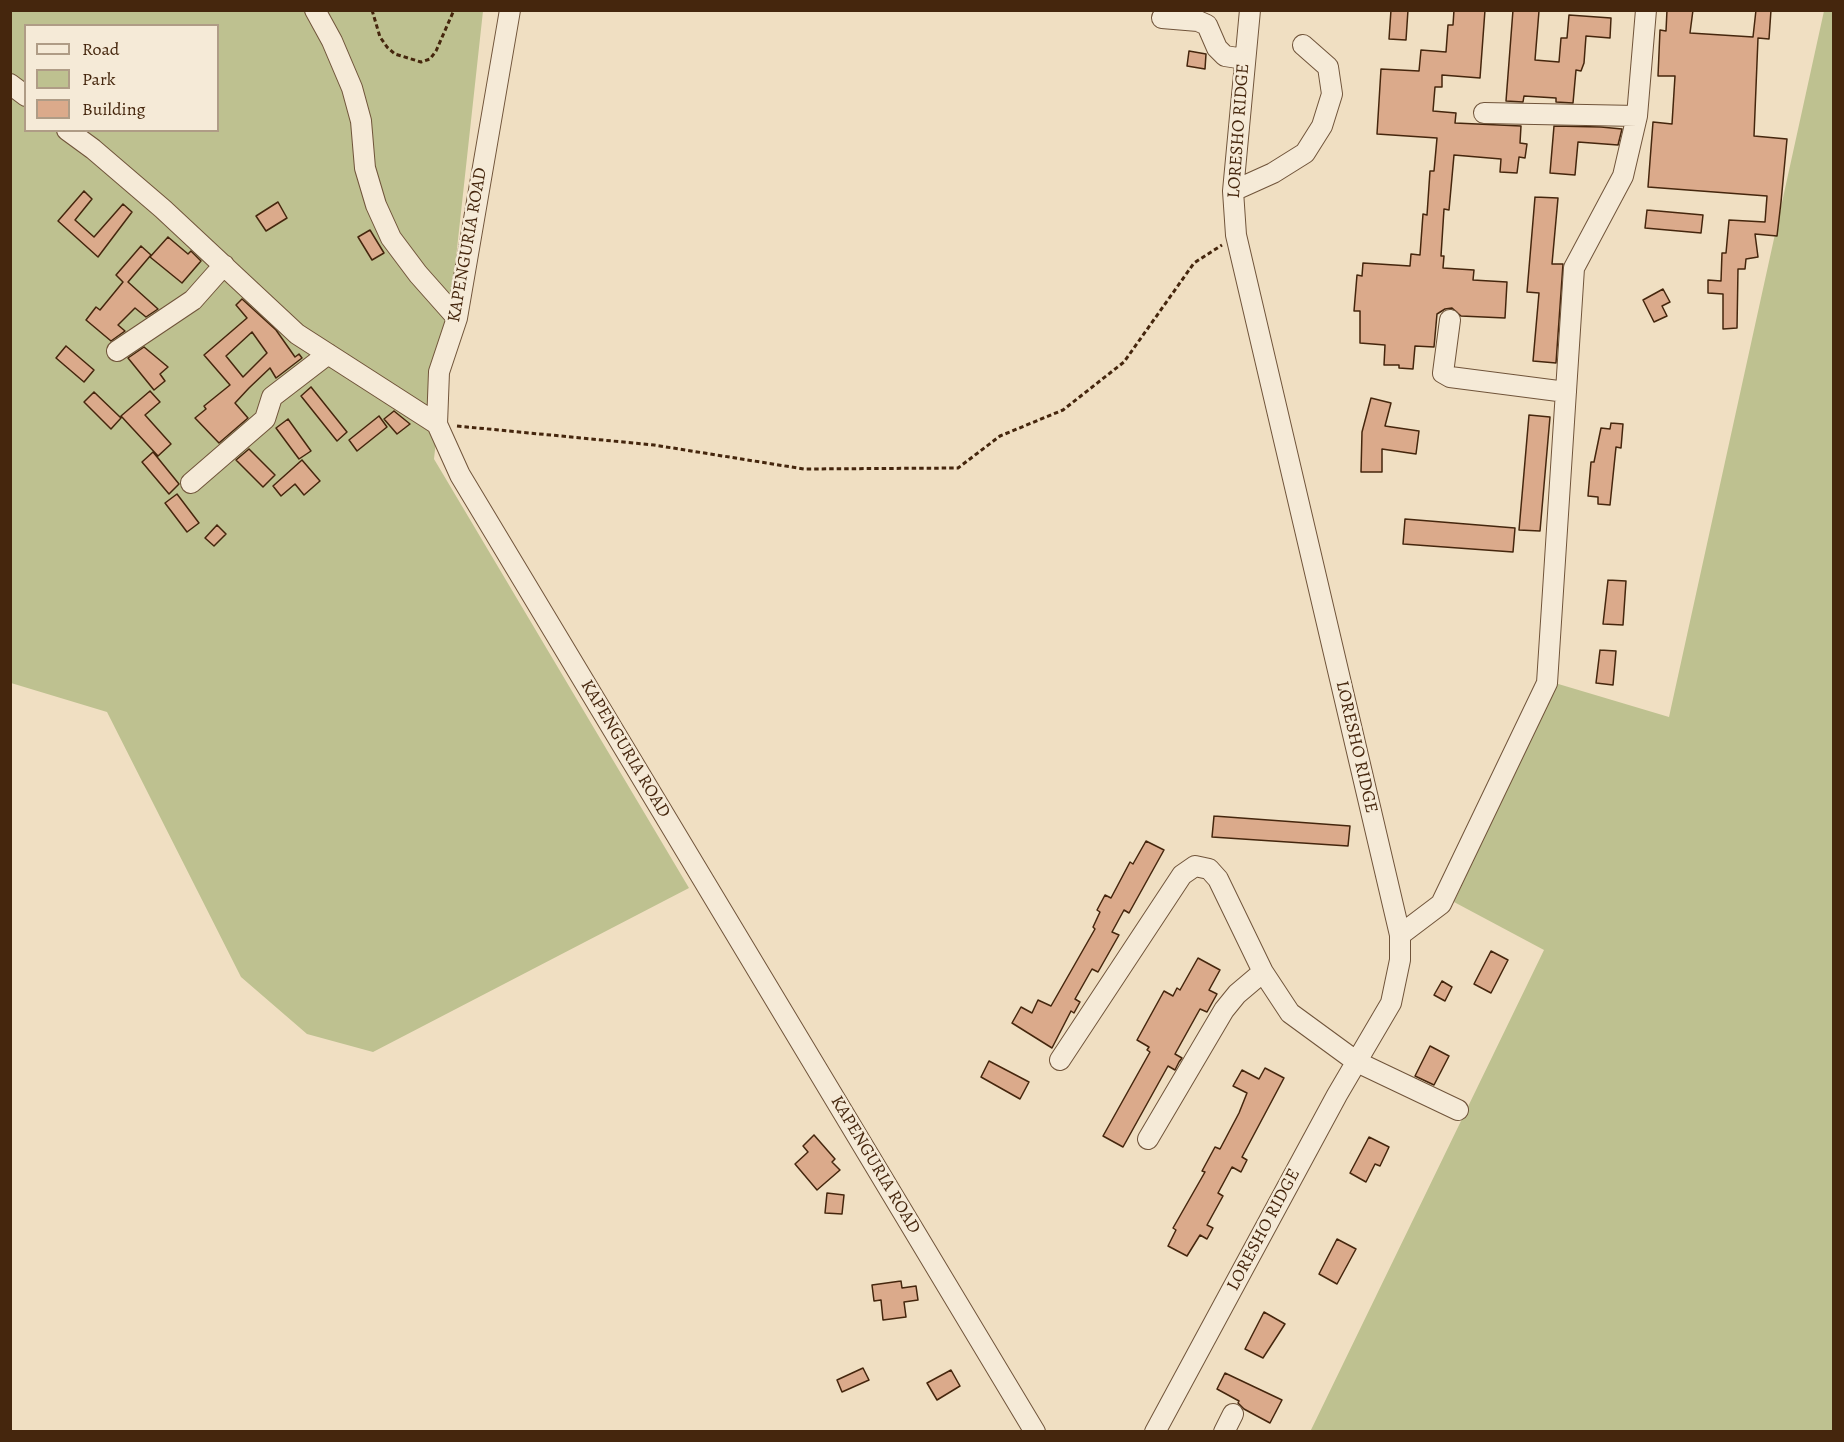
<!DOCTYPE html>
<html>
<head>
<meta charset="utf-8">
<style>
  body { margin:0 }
  #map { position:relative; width:1844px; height:1442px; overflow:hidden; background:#f0dfc2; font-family:Alegreya,serif }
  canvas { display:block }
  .frame { position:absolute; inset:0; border:12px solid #45260d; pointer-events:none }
  .legend { position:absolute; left:24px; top:24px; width:195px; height:108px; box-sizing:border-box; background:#f5ead7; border:2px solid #af9c86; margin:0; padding:8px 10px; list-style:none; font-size:18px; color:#45260d }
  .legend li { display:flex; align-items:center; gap:12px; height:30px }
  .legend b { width:30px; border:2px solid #af9c86 }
</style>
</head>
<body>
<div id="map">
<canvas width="1844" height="1442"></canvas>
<div class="frame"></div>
<ul class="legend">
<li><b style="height:8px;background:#f5ead7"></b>Road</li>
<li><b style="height:16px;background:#bec190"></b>Park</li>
<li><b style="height:16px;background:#dbaa8b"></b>Building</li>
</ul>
</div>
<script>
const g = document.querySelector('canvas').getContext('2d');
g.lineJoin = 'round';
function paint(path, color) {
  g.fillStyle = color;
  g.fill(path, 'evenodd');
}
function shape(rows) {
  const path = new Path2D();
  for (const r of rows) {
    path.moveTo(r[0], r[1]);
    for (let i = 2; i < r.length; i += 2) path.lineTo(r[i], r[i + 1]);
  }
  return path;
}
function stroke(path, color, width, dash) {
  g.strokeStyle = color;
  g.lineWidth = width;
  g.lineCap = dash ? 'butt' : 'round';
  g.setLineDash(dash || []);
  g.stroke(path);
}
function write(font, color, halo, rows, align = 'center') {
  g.font = font + ' Alegreya,serif';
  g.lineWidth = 5;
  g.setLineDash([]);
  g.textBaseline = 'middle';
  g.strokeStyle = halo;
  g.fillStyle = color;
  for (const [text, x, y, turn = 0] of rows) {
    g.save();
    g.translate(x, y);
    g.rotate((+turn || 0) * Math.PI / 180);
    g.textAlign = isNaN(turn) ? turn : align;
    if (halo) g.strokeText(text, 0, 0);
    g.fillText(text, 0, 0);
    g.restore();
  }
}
paint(shape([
  [11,11,483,11,434,459,689,888,373,1052,307,1034,241,977,107,712,11,683],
  [26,26,218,26,218,130,26,130],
  [1824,11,1833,11,1833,1431,1310,1432,1544,950,1454,902,1555,683,1669,717]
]), '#bec190');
const building = shape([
  [1391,10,1408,10,1406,40,1389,39,1391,10],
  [1454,10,1485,10,1480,78,1442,75,1442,87,1435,87,1433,111,1456,113,1455,123,1521,126,1520,143,1527,144,1525,158,1519,157,1517,173,1500,172,1501,159,1454,155,1449,210,1444,209,1441,256,1444,256,1443,268,1474,270,1473,280,1507,282,1505,318,1461,316,1452,308,1445,309,1437,314,1434,347,1415,346,1413,369,1399,368,1399,365,1384,365,1385,345,1360,343,1360,311,1354,311,1357,275,1362,276,1363,263,1410,266,1411,254,1420,255,1423,214,1427,215,1430,171,1434,171,1437,138,1377,134,1381,69,1419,71,1421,50,1446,52,1448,25,1453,25,1454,10],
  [1513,10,1539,11,1535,60,1559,62,1561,38,1567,38,1569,15,1611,18,1610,38,1586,36,1584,63,1581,71,1576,70,1573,103,1556,102,1556,98,1524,96,1523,102,1506,101,1513,10],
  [1667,10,1693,10,1690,33,1753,37,1756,10,1771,10,1769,39,1758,38,1754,136,1787,139,1781,202,1777,236,1755,234,1758,257,1746,259,1745,269,1738,269,1737,328,1723,329,1723,294,1708,293,1708,280,1721,281,1722,253,1726,253,1729,220,1765,222,1767,196,1648,187,1653,122,1672,124,1675,76,1658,76,1660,30,1666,31,1667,10],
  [1189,51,1206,54,1205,69,1187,66,1189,51],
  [1554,126,1601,127,1622,129,1618,145,1578,142,1575,175,1550,173,1554,126],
  [84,191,92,199,75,220,94,237,123,204,132,212,98,257,58,221,84,191],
  [1535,197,1558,198,1552,264,1563,264,1556,363,1533,361,1539,293,1527,292,1535,197],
  [278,202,287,218,266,231,256,216,278,202],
  [1647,210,1703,215,1701,233,1645,228,1647,210],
  [370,230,384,253,372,260,358,237,370,230],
  [168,237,188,254,191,251,201,261,182,283,150,257,168,237],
  [141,246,151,255,128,282,158,309,146,317,135,308,118,325,125,331,111,341,86,320,96,307,100,310,123,282,116,275,141,246],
  [1663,289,1670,302,1662,306,1667,316,1654,322,1643,300,1663,289],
  [242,299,276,330,295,357,299,354,302,358,276,378,270,368,249,388,235,403,248,418,219,443,195,418,206,409,204,406,230,385,204,355,247,318,236,305,242,299],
  [252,332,267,353,243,377,226,356,252,332],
  [66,346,94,370,84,382,56,358,66,346],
  [144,347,168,367,160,374,165,381,154,390,128,358,144,347],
  [311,387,347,432,337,441,301,396,311,387],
  [150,391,160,402,145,415,171,444,158,456,121,416,150,391],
  [94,392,121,418,111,429,84,402,94,392],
  [1371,398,1391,403,1385,426,1419,431,1416,454,1382,449,1382,472,1361,472,1362,432,1371,398],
  [394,411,410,424,397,434,384,419,394,411],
  [1529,415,1550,417,1540,531,1519,530,1529,415],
  [379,416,387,427,357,451,349,440,379,416],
  [288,419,311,451,299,459,276,428,288,419],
  [1611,423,1623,424,1621,448,1616,447,1610,505,1598,504,1598,497,1588,496,1591,462,1594,462,1601,428,1610,429,1611,423],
  [249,449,275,475,263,487,236,460,249,449],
  [153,452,179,484,169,494,142,462,153,452],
  [302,460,320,481,304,495,295,484,281,496,273,486,302,460],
  [177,494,199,523,187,532,165,503,177,494],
  [1405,519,1515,528,1513,552,1403,544,1405,519],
  [217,525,226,534,214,546,205,538,217,525],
  [1608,580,1626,581,1623,625,1603,624,1608,580],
  [1600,650,1616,651,1613,685,1596,683,1600,650],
  [1214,816,1350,826,1348,846,1212,837,1214,816],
  [1146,841,1164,850,1129,913,1124,910,1112,932,1119,935,1098,972,1092,969,1075,999,1080,1002,1074,1013,1071,1011,1052,1048,1012,1023,1021,1007,1032,1013,1038,1000,1051,1006,1095,929,1093,927,1100,912,1097,910,1105,895,1111,898,1130,862,1133,864,1146,841],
  [1491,951,1508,960,1491,993,1474,984,1491,951],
  [1198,958,1220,970,1209,990,1217,994,1207,1012,1200,1009,1175,1054,1182,1058,1179,1062,1175,1070,1168,1066,1123,1147,1103,1136,1150,1052,1147,1050,1149,1047,1137,1040,1164,991,1173,996,1177,988,1180,990,1198,958],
  [1442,981,1452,987,1445,1001,1434,995,1442,981],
  [1430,1046,1449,1056,1434,1085,1415,1076,1430,1046],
  [989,1061,1029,1082,1020,1099,981,1077,989,1061],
  [1265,1068,1284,1078,1242,1157,1247,1160,1241,1172,1232,1167,1218,1193,1223,1196,1207,1225,1213,1228,1207,1239,1200,1235,1187,1256,1168,1246,1176,1230,1173,1228,1205,1172,1202,1171,1215,1147,1220,1149,1239,1113,1247,1093,1233,1086,1242,1070,1259,1079,1265,1068],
  [814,1135,835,1159,832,1162,840,1170,817,1190,795,1164,808,1152,803,1146,814,1135],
  [1369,1137,1389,1147,1380,1166,1375,1164,1366,1182,1350,1173,1369,1137],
  [827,1193,844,1195,842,1214,825,1213,827,1193],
  [1337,1239,1356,1249,1337,1284,1319,1274,1337,1239],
  [901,1281,902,1288,916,1286,918,1300,904,1302,906,1317,883,1320,881,1300,874,1301,872,1285,901,1281],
  [1264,1312,1285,1324,1263,1358,1245,1349,1264,1312],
  [863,1368,869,1380,842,1392,837,1380,863,1368],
  [951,1370,960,1386,937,1400,927,1383,951,1370],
  [1225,1373,1282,1400,1270,1423,1244,1409,1238,1403,1239,1401,1217,1389,1225,1373]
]);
paint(building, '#dbaa8b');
stroke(building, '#45260d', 1.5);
const minor = shape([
  [315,10,332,41,352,88,361,121,365,168,376,205,391,238,418,274,457,318],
  [510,10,457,318,439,372,437,424,460,475,1035,1432],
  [1162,18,1198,21,1207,25,1217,48,1225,56,1244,59],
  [10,84,26,96],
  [1484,113,1637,116],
  [67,130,93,149,163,209,297,334,437,424],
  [1233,191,1273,173,1305,153,1322,126,1332,94,1328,67,1303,45],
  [1450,320,1443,373,1450,377,1566,392],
  [117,351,193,300,224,265],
  [191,483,265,419,272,397,328,354],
  [1400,935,1441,904,1547,683,1574,268,1623,176,1637,116,1646,10],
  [1060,1060,1182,875,1195,866,1209,869,1218,879,1263,972,1290,1013,1357,1062,1458,1110],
  [1148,1139,1224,1010,1237,994,1263,972],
  [1155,1432,1337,1095,1391,1003,1400,960,1400,935,1236,235,1233,191,1250,10],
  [1224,1432,1233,1414]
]);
stroke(minor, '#70543a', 22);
stroke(shape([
  [372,10,380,37,387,47,395,54,421,62,430,59,436,51,454,10],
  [457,426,654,445,804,469,958,468,1000,436,1063,410,1124,362,1194,263,1222,245]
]), '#45260d', 3, [4.5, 3]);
stroke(minor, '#f5ead7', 20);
write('18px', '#45260d', '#f5ead7', [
  ["LORESHO RIDGE",1239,131,-86],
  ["KAPENGURIA ROAD",468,245,-80],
  ["LORESHO RIDGE",1356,747,77],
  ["KAPENGURIA ROAD",625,749,59],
  ["KAPENGURIA ROAD",875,1165,59],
  ["LORESHO RIDGE",1264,1230,-62]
]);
</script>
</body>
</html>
